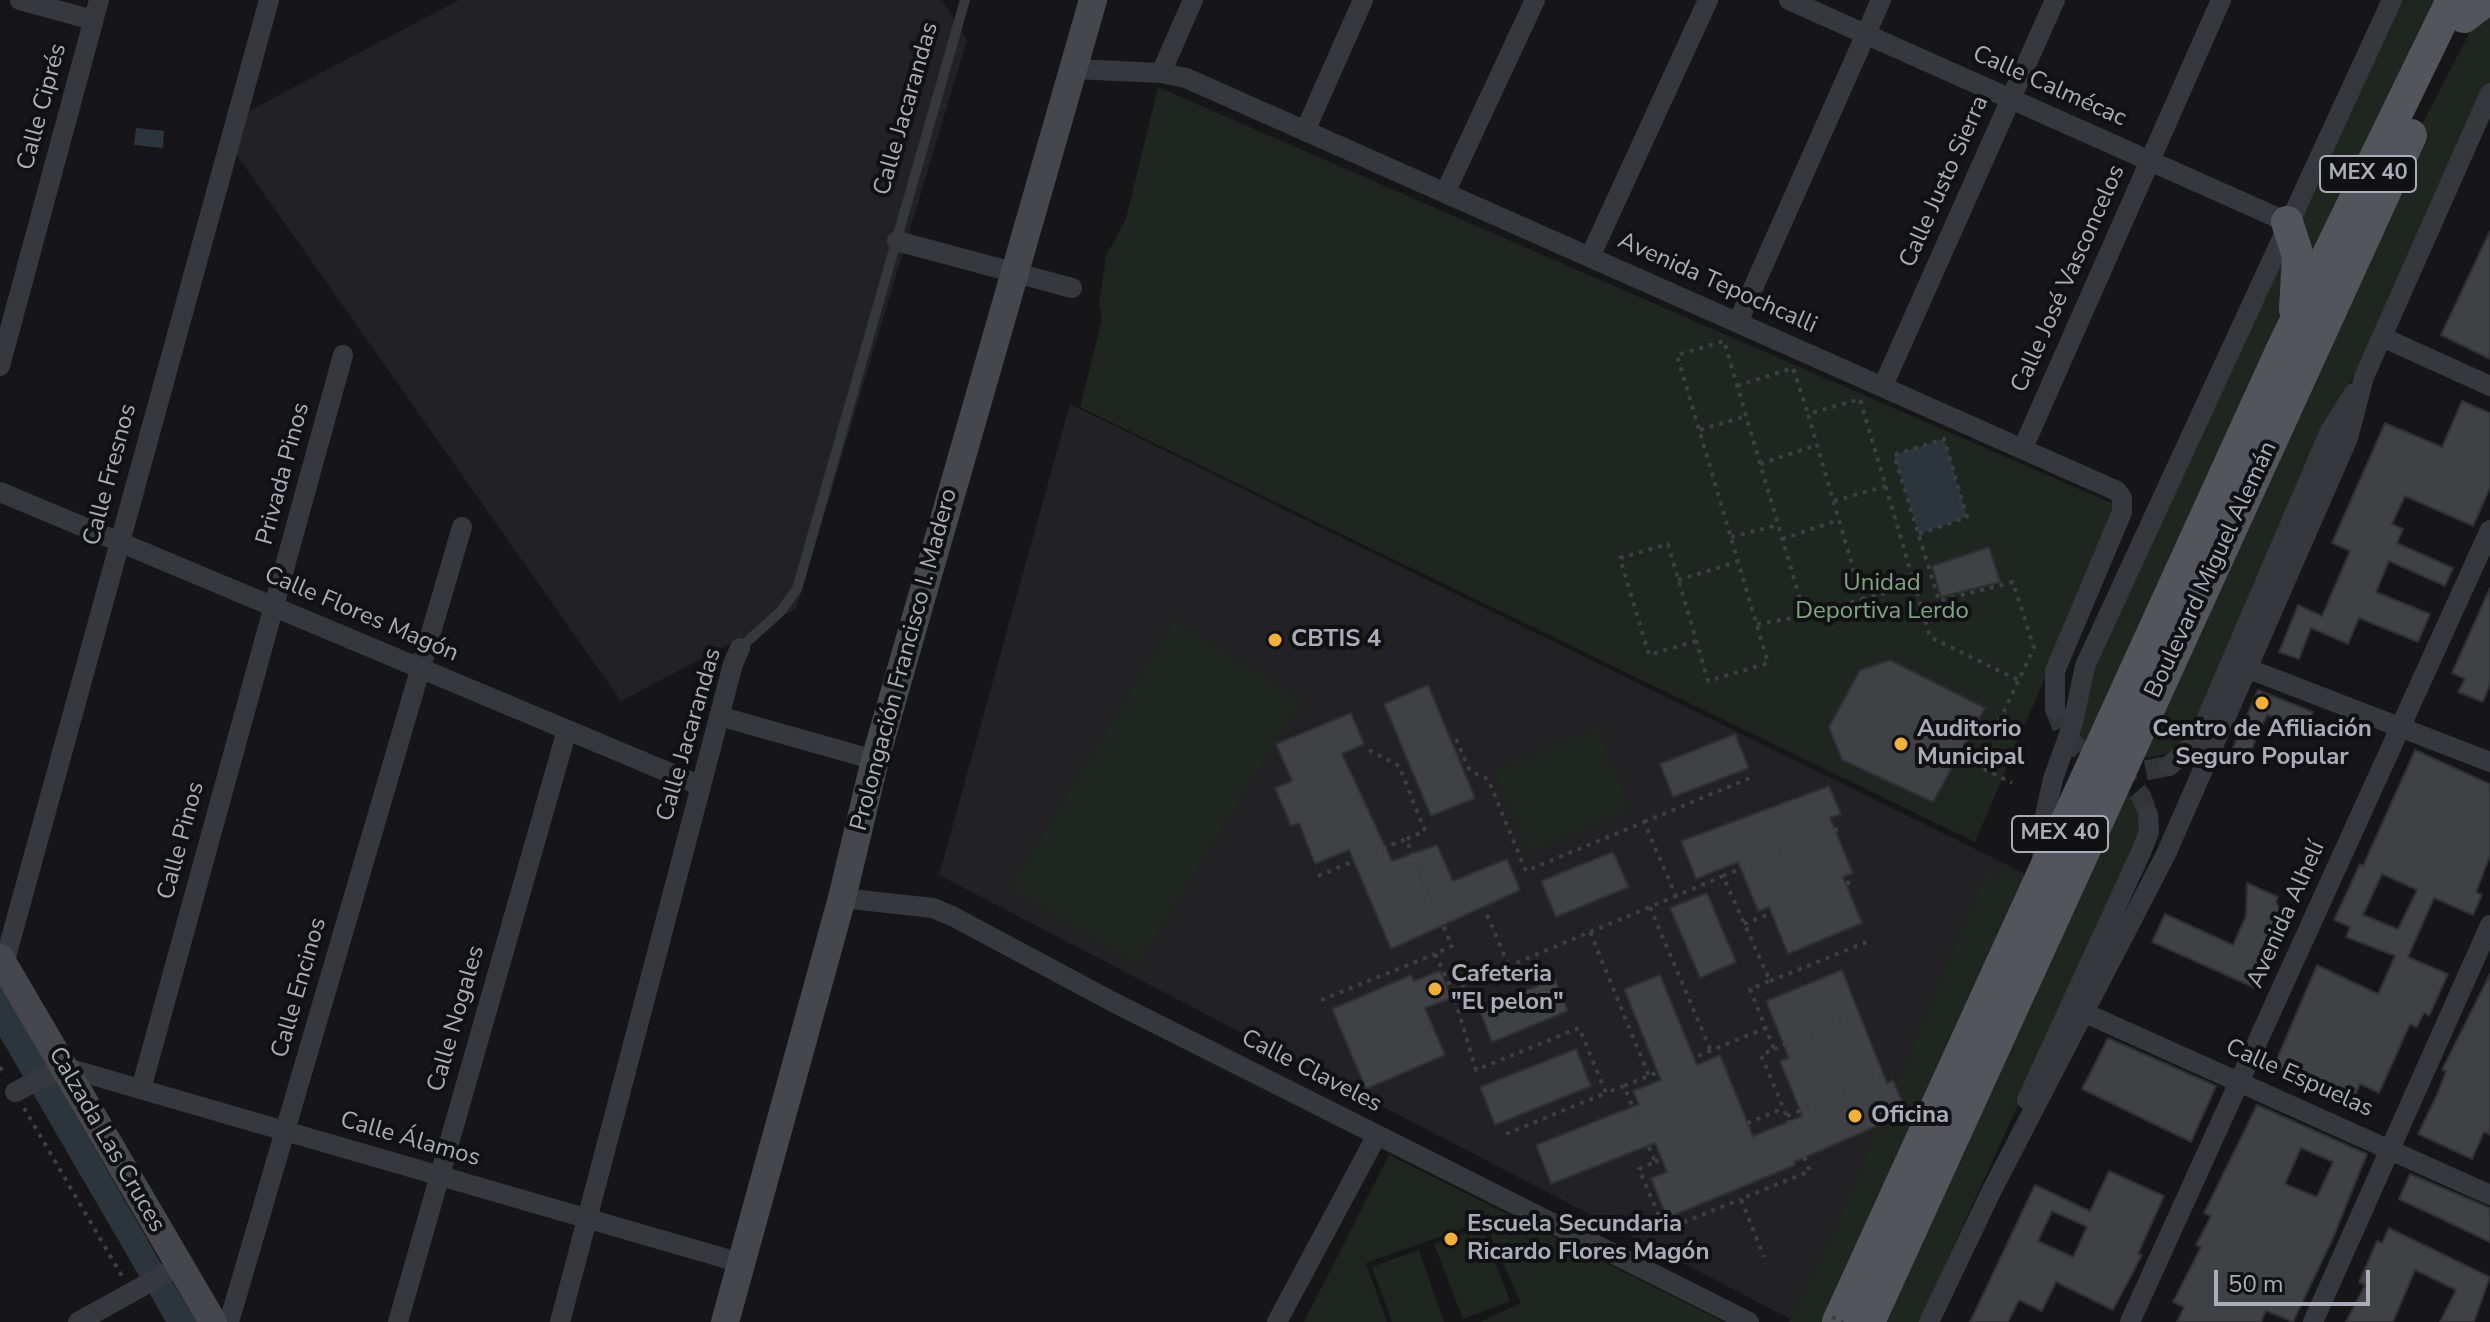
<!DOCTYPE html>
<html>
<head>
<meta charset="utf-8">
<style>
  body { margin:0 }
  #map { position:relative; width:2490px; height:1322px; overflow:hidden; background:#161618; font-family:"Nunito Sans",sans-serif }
  canvas { display:block }
  .scale { position:absolute; left:2214px; top:1270px; width:156px; height:36px; box-sizing:border-box; border:4px solid #a8adb8; border-top:0; padding-left:10px; font-size:24px; line-height:28px; white-space:nowrap; color:#a8adb8; -webkit-text-stroke:6px #111113; paint-order:stroke }
</style>
</head>
<body>
<div id="map">
<canvas width="2490" height="1322"></canvas>
<div class="scale">50 m</div>
</div>
<script>
const g = document.querySelector('canvas').getContext('2d');
g.lineJoin = 'round';
function paint(path, color) {
  g.fillStyle = color;
  g.fill(path, 'evenodd');
}
function shape(rows) {
  const path = new Path2D();
  for (const r of rows) {
    path.moveTo(r[0], r[1]);
    for (let i = 2; i < r.length; i += 2) path.lineTo(r[i], r[i + 1]);
  }
  return path;
}
function stroke(path, color, width, dash) {
  g.strokeStyle = color;
  g.lineWidth = width;
  g.lineCap = dash ? 'butt' : 'round';
  g.setLineDash(dash || []);
  g.stroke(path);
}
function write(font, color, halo, rows, align = 'center') {
  g.font = font + ' "Nunito Sans",sans-serif';
  g.lineWidth = 8;
  g.setLineDash([]);
  g.textBaseline = 'middle';
  g.strokeStyle = halo;
  g.fillStyle = color;
  for (const [text, x, y, turn = 0] of rows) {
    g.save();
    g.translate(x, y);
    g.rotate((+turn || 0) * Math.PI / 180);
    g.textAlign = isNaN(turn) ? turn : align;
    if (halo) g.strokeText(text, 0, 0);
    g.fillText(text, 0, 0);
    g.restore();
  }
}
paint(shape([
  [459,0,942,0,967,40,796,609,621,701,234,151,245,113],
  [1070,404,2024,873,2027,878,1796,1322,939,875]
]), '#222225');
paint(shape([
  [2398,0,2441,0,2083,753,2080,746,2083,685],
  [2490,9,2490,100,2329,426,2193,733,2177,752,2129,761,2416,136,2474,24],
  [1158,87,2118,506,1975,842,1080,407,1102,319,1099,304,1106,256,1126,219],
  [1174,620,1303,699,1138,966,1009,888],
  [1598,727,1631,810,1528,853,1493,770],
  [2123,781,2139,814,2142,833,1919,1322,1875,1322],
  [2005,868,2027,878,1824,1322,1789,1322,1836,1226,1986,871,2000,878],
  [1389,1155,1724,1322,1480,1322,1521,1303,1484,1221,1366,1263,1387,1322,1304,1322],
  [1482,1226,1510,1301,1463,1319,1434,1244],
  [1419,1250,1444,1322,1392,1322,1372,1267]
]), '#1e261f');
paint(shape([
  [136,128,164,131,163,148,134,145],
  [1944,439,1967,517,1919,534,1894,455],
  [0,984,159,1260,197,1322,166,1322,0,1037]
]), '#2c353c');
const building = shape([
  [2490,231,2490,359,2441,335,2490,231],
  [2462,401,2490,413,2490,488,2473,526,2405,496,2392,524,2403,529,2397,543,2453,568,2445,586,2389,561,2376,592,2430,614,2418,642,2359,618,2348,644,2311,628,2299,659,2279,652,2298,605,2322,616,2350,551,2332,543,2385,423,2442,447,2462,401],
  [1989,547,2000,582,1941,597,1932,566,1989,547],
  [2490,588,2490,684,2483,702,2458,692,2465,679,2452,673,2490,588],
  [1890,660,1985,708,1933,802,1842,760,1829,727,1860,670,1890,660],
  [1428,685,1475,798,1431,816,1384,704,1428,685],
  [2258,690,2313,712,2307,730,2267,715,2248,757,2232,750,2258,690],
  [1351,713,1364,744,1342,754,1392,861,1437,845,1453,881,1507,859,1520,890,1391,949,1349,850,1315,864,1299,823,1291,826,1275,788,1292,781,1276,744,1351,713],
  [1735,734,1749,768,1673,797,1660,764,1735,734],
  [2415,750,2490,784,2490,856,2476,892,2482,895,2473,915,2434,898,2408,957,2448,974,2429,1016,2424,1013,2417,1027,2410,1024,2379,1093,2360,1084,2352,1103,2274,1066,2317,965,2378,994,2395,956,2346,937,2350,927,2334,920,2360,864,2363,866,2415,750],
  [2382,874,2417,890,2398,929,2363,915,2382,874],
  [1829,786,1841,814,1830,818,1853,873,1843,877,1862,923,1788,954,1769,907,1758,911,1738,862,1696,879,1681,841,1829,786],
  [1613,852,1629,887,1556,917,1541,881,1613,852],
  [2247,883,2278,897,2276,902,2283,915,2275,931,2283,933,2255,988,2152,942,2165,914,2233,945,2246,916,2247,883],
  [1707,893,1736,962,1700,978,1670,908,1707,893],
  [1842,970,1887,1083,1893,1080,1907,1113,1794,1162,1795,1165,1667,1218,1651,1178,1667,1172,1655,1143,1551,1184,1536,1145,1639,1104,1633,1091,1661,1080,1624,989,1660,975,1697,1065,1720,1055,1753,1136,1802,1116,1780,1061,1789,1058,1766,1001,1842,970],
  [1440,971,1452,998,1425,1008,1445,1055,1366,1089,1332,1009,1411,975,1414,981,1440,971],
  [2490,974,2490,1135,2484,1132,2472,1159,2418,1134,2436,1097,2446,1071,2442,1070,2490,974],
  [1555,979,1568,1011,1492,1042,1479,1009,1555,979],
  [2108,1038,2216,1086,2191,1142,2082,1089,2108,1038],
  [1576,1049,1591,1086,1495,1125,1480,1087,1576,1049],
  [2257,1105,2367,1154,2333,1238,2293,1322,2266,1311,2261,1322,2177,1322,2184,1307,2173,1302,2201,1247,2196,1245,2211,1216,2204,1213,2257,1105],
  [2301,1148,2333,1162,2317,1197,2285,1184,2301,1148],
  [2109,1171,2164,1196,2138,1254,2142,1255,2113,1310,2056,1282,2042,1311,2019,1300,2008,1322,1970,1322,2035,1185,2090,1211,2109,1171],
  [2052,1211,2087,1227,2073,1257,2038,1241,2052,1211],
  [2410,1174,2490,1208,2490,1242,2399,1199,2410,1174],
  [2389,1228,2490,1277,2474,1322,2440,1322,2456,1290,2415,1270,2393,1322,2346,1322,2365,1285,2359,1282,2377,1241,2382,1243,2389,1228]
]);
paint(building, '#404145');
stroke(building, '#303034', 2);
stroke(shape([
  [2055,709,2065,734,2086,756,2117,769,2137,772,2169,766],
  [2117,769,2141,796,2148,814]
]), '#333438', 20, [20, 10]);
stroke(shape([
  [1737,386,1793,368,1808,414],
  [1700,430,1746,416],
  [1760,464,1817,445],
  [1834,501,1886,486],
  [1919,534,1967,517,1944,439,1894,455,1939,601,2013,582,2034,648,1978,766,2012,783],
  [1731,537,1778,525],
  [1782,539,1839,520],
  [1678,580,1737,562],
  [1862,599,1914,586],
  [1757,624,1805,616],
  [1696,641,1649,655,1620,558,1668,544,1708,681,1768,663,1677,355,1724,341,1805,616,1862,599,1808,414,1860,399,1930,637,2020,681],
  [1456,739,1470,771,1488,779,1526,871,1644,822,1676,896,1723,876,1770,981,1750,989,1774,1049,1761,1055,1810,1171,1741,1199,1764,1257],
  [1369,750,1399,766,1425,831,1406,839,1452,946,1435,954,1452,990,1476,1070,1579,1028,1606,1093,1624,1086,1655,1162,1639,1169,1665,1230,1741,1199],
  [1644,822,1755,776],
  [1318,876,1406,839],
  [1723,876,1842,827],
  [1650,907,1711,1051],
  [1487,915,1509,966],
  [1744,924,1853,881],
  [1590,932,1676,896],
  [1770,981,1867,942],
  [1452,990,1590,932,1649,1076],
  [1321,1000,1435,954],
  [1774,1049,1857,1015],
  [0,1067,5,1076],
  [1624,1086,1766,1028],
  [24,1108,122,1276],
  [1787,1116,1886,1075],
  [1506,1134,1606,1093],
  [1655,1162,1784,1108]
]), '#3d3f44', 4, [4, 6]);
stroke(shape([
  [740,648,780,612,797,589,965,0]
]), '#37383d', 10);
stroke(shape([
  [20,0,93,20],
  [1789,0,2287,222],
  [1074,69,1161,73,1186,78,2117,491,2122,498,2122,512,2055,671,2055,709],
  [1161,73,1193,0],
  [1305,131,1363,0],
  [1445,193,1535,0],
  [897,241,1072,288],
  [1590,257,1708,0],
  [1738,322,1881,0],
  [2382,337,2490,386],
  [0,366,99,0],
  [1883,386,2055,0],
  [2023,448,2221,0],
  [0,492,701,786],
  [2249,669,2490,762],
  [719,716,875,760],
  [2169,766,2197,741,2330,431,2354,393],
  [2043,863,2041,834,2053,779,2073,723,2085,666,2392,0],
  [842,898,933,908,954,917,1111,1001,1749,1322],
  [4,964,269,0],
  [2085,1013,2490,1195],
  [141,1089,343,355],
  [15,1092,64,1067,741,1263],
  [2027,1100,2141,852,2149,832,2148,814],
  [78,1322,179,1266],
  [229,1322,462,527],
  [398,1322,567,730],
  [560,1322,733,664,740,648],
  [1277,1322,1377,1135],
  [1929,1322,1991,1192,2166,854,2348,438,2364,377,2490,93],
  [2130,1322,2490,530],
  [2313,1322,2490,925]
]), '#37383d', 20);
stroke(shape([
  [0,958,213,1322],
  [725,1322,842,898,875,760,1093,0]
]), '#45474d', 28);
stroke(shape([
  [2464,17,2486,0],
  [2287,222,2298,256,2295,309],
  [1838,1322,2283,347,2452,0],
  [1869,1322,2411,135]
]), '#53555c', 32);
stroke(shape([
  [1832,1317,1843,1322]
]), '#3d3f44', 4, [4, 6]);
for (const [x, y, r, color] of [
  [1275,640,8,"#f2b134"],
  [2262,703,8,"#f2b134"],
  [1901,744,8,"#f2b134"],
  [1435,989,8,"#f2b134"],
  [1855,1116,8,"#f2b134"],
  [1451,1239,8,"#f2b134"]
]) {
  const dot = new Path2D();
  dot.arc(x, y, r, 0, 2 * Math.PI);
  g.fillStyle = color;
  g.fill(dot);
  stroke(dot, '#111113', 3);
}
for (const [x, y, w] of [
  [2368,174,96],
  [2060,834,96]
]) {
  const box = new Path2D();
  box.roundRect(x - w / 2, y - 18, w, 36, 6);
  g.fillStyle = '#111113';
  g.fill(box);
  stroke(box, '#a8adb8', 2);
}
write('bold 22px', '#a8adb8', null, [
  ["MEX 40",2368,174],
  ["MEX 40",2060,834]
]);
write('24px', '#a8adb8', '#111113', [
  ["Calle Calmécac",2049,87,24],
  ["Calle Ciprés",43,107,-75],
  ["Calle Jacarandas",907,109,-74],
  ["Calle Justo Sierra",1945,182,-66],
  ["Calle José Vasconcelos",2069,279,-66],
  ["Avenida Tepochcalli",1717,284,24],
  ["Privada Pinos",284,474,-75],
  ["Calle Fresnos",111,475,-75],
  ["Boulevard Miguel Alemán",2212,570,-65],
  ["Calle Flores Magón",361,615,23],
  ["Prolongación Francisco I. Madero",905,660,-75],
  ["Calle Jacarandas",690,735,-74],
  ["Calle Pinos",182,841,-75],
  ["Avenida Alhelí",2287,915,-66],
  ["Calle Encinos",300,988,-74],
  ["Calle Nogales",457,1019,-74],
  ["Calle Claveles",1311,1072,27],
  ["Calle Espuelas",2299,1079,24],
  ["Calzada Las Cruces",106,1140,60],
  ["Calle Álamos",410,1140,16]
]);
write('24px', '#7fa381', '#111113', [
  ["Unidad",1882,584],
  ["Deportiva Lerdo",1882,612]
]);
write('bold 24px', '#a8adb8', '#111113', [
  ["CBTIS 4",1291,640],
  ["Auditorio",1917,730],
  ["Municipal",1917,758],
  ["Centro de Afiliación",2262,730,"center"],
  ["Seguro Popular",2262,758,"center"],
  ["Cafeteria",1451,975],
  ["\"El pelon\"",1451,1003],
  ["Oficina",1871,1116],
  ["Escuela Secundaria",1467,1225],
  ["Ricardo Flores Magón",1467,1253]
], 'left');
</script>
</body>
</html>
